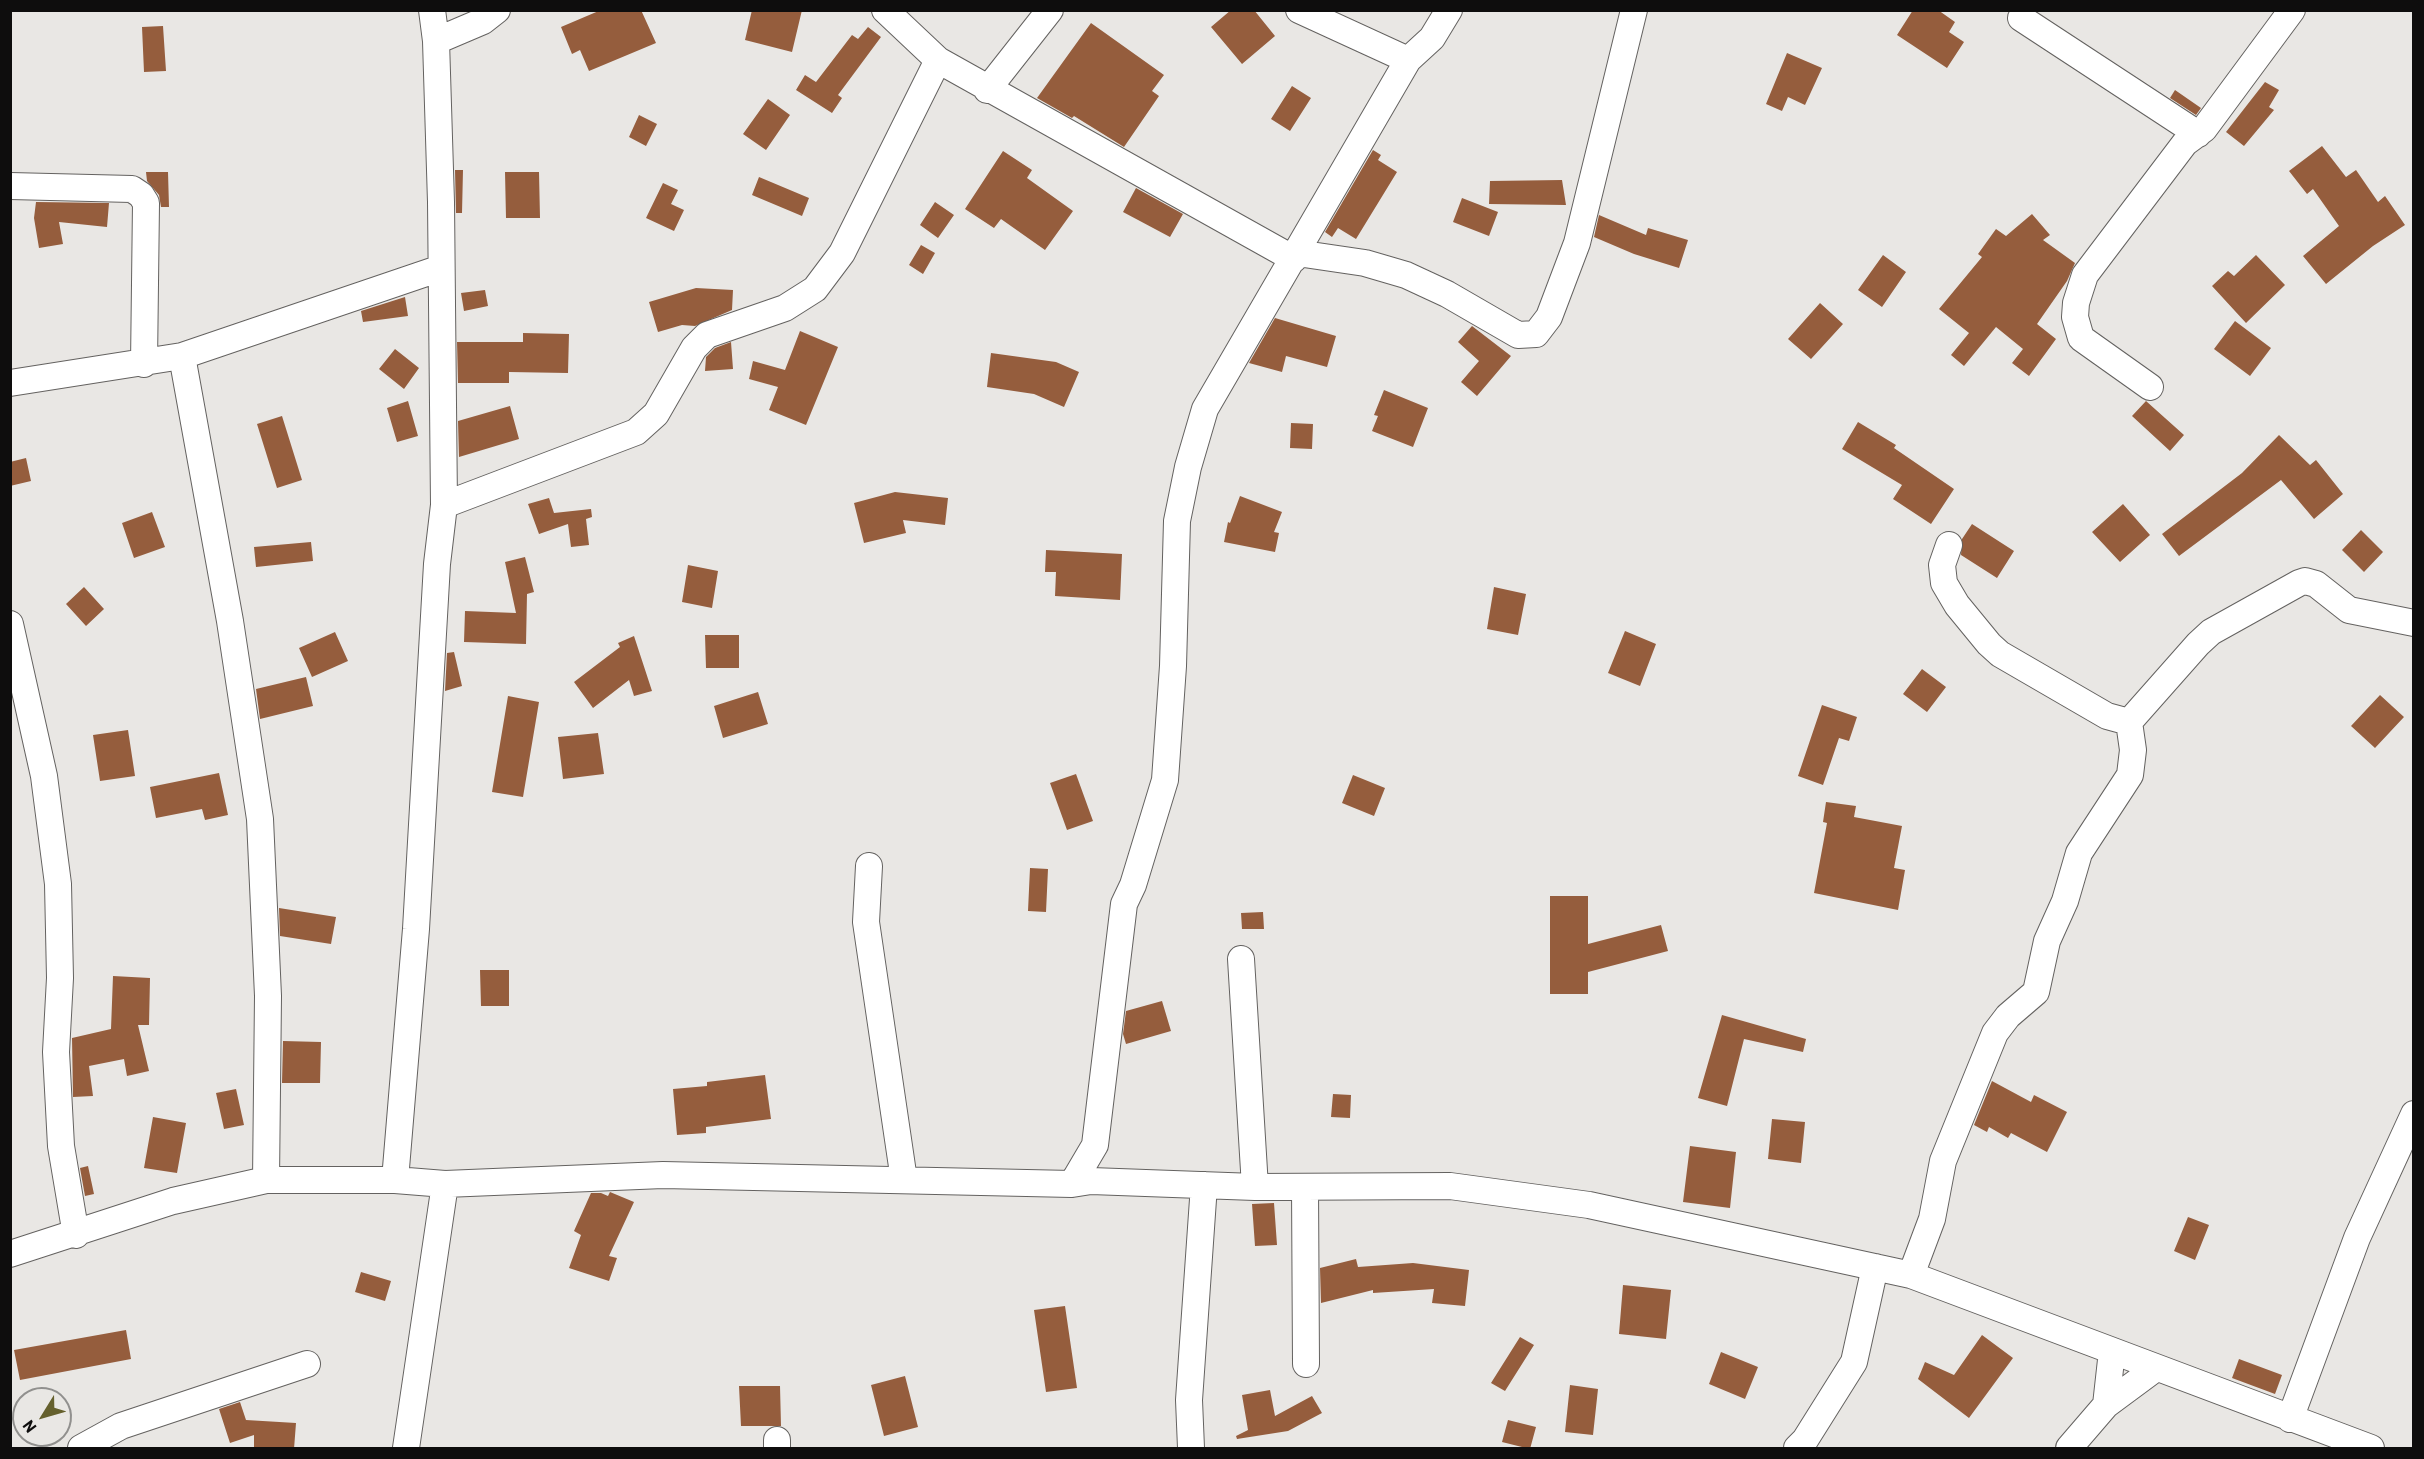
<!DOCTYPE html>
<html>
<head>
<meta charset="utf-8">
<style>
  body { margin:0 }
  #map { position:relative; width:2424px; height:1459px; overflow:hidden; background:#e9e7e4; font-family:Barlow,sans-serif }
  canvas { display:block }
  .frame { position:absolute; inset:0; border:12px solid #0e0d0d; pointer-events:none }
  .north { position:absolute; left:12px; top:1387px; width:60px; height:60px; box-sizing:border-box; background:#e9e7e4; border:2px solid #91908e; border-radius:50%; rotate:233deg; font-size:16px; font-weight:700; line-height:24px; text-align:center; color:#0e0d0d }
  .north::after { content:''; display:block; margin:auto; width:21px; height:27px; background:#65602d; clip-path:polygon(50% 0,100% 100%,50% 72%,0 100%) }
</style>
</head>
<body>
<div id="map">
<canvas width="2424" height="1459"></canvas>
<div class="frame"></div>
<div class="north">N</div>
</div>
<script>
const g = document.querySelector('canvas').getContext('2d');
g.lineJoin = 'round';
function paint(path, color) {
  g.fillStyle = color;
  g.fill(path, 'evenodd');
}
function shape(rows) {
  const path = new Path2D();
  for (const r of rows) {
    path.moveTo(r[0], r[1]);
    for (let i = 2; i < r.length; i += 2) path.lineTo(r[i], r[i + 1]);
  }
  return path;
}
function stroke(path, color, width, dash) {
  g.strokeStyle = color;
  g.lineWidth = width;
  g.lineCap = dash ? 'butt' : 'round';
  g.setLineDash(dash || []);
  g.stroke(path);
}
paint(shape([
  [601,10,641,10,656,43,589,71,580,50,572,54,561,27],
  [752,10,802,10,792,52,745,40],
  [1231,10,1254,10,1275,36,1242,64,1211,27],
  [1913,10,1938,10,1955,22,1949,32,1964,42,1947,68,1897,35],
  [1091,23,1164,75,1152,91,1159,96,1124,147,1074,116,1072,118,1037,98],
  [163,26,166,71,144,72,142,27],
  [868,27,881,37,838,95,842,98,832,113,796,90,805,75,816,82,852,35,858,39],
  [1787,53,1822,68,1805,105,1788,97,1782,111,1766,104],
  [2265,82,2279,90,2269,107,2274,110,2244,146,2226,132],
  [1292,86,1311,98,1290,131,1271,119],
  [2175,90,2201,108,2196,115,2170,98],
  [768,99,790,115,766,150,743,134],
  [639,115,657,124,646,146,629,137],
  [2322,146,2346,177,2356,170,2378,202,2385,196,2405,225,2373,246,2326,284,2303,256,2339,226,2313,189,2307,194,2289,171],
  [1373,150,1381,155,1378,160,1397,172,1356,239,1338,228,1332,237,1325,232],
  [1003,151,1032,170,1027,178,1073,211,1045,250,1001,219,994,228,965,209],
  [455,170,463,170,462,213,456,213],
  [146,172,168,172,169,207,161,207,159,195,147,181],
  [505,172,539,172,540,218,506,218],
  [759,177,809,198,802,216,752,195],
  [1562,180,1566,205,1489,204,1490,181],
  [663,183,678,190,671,204,684,210,674,231,646,218],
  [1136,188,1183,214,1170,237,1123,212],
  [1462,198,1498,212,1489,236,1453,222],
  [36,202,109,203,107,227,59,222,63,244,39,248,34,218],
  [935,202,954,215,938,238,920,225],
  [2032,214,2050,235,2043,240,2075,263,2067,281,2037,324,2056,339,2029,376,2012,363,2023,349,1996,327,1964,366,1951,355,1969,333,1939,309,1982,257,1978,254,1996,229,2006,236],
  [1599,215,1646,235,1648,228,1688,240,1679,268,1634,254,1594,237],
  [921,245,935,253,923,274,909,265],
  [1883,255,1906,272,1882,307,1858,290],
  [2256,255,2285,285,2246,323,2212,286,2228,271,2234,276],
  [696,288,733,290,732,310,695,326,682,325,658,332,649,302],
  [485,290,488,306,464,311,461,293],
  [405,297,408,316,363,322,361,311],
  [1820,303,1843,324,1811,359,1788,339],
  [1275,318,1336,336,1327,367,1286,356,1282,372,1249,363],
  [2235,321,2271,348,2250,376,2214,349],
  [1472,326,1511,356,1477,396,1461,382,1479,361,1458,342],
  [800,331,838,347,806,425,769,410,778,387,749,379,753,361,785,370],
  [523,333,569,334,568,373,509,372,509,383,458,383,457,342,523,342],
  [731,342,733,369,705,371,706,357,715,348],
  [395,349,419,368,404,389,379,369],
  [991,353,1056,362,1079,372,1064,407,1034,394,987,387],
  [1384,390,1428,408,1413,447,1372,431,1378,416,1374,415],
  [408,401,418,436,397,442,387,408],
  [2146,401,2184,435,2170,451,2132,416],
  [510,406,519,439,459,457,458,421],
  [282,416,302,480,277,488,257,424],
  [1858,422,1896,445,1894,448,1954,489,1931,524,1893,499,1902,485,1842,449],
  [1291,423,1313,424,1312,449,1290,448],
  [2279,435,2310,465,2316,460,2343,494,2314,519,2281,480,2179,556,2162,534,2242,473],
  [26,458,31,481,10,486,10,462],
  [895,492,948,498,945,525,903,520,906,533,864,543,854,503],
  [1240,496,1282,512,1274,532,1279,533,1275,552,1224,542,1228,522,1230,523],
  [549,498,554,513,591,509,592,517,586,519,589,545,571,547,568,524,539,534,528,504],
  [2123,504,2150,535,2120,562,2092,532],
  [152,512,165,547,134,558,122,523],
  [1972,524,2014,551,1997,578,1961,555,1962,539],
  [2361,530,2383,552,2364,572,2342,550],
  [311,542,313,561,256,567,254,547],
  [1046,550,1122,554,1120,600,1055,596,1056,572,1045,572],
  [525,557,534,592,527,594,526,644,464,642,465,611,516,613,505,562],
  [688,565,718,571,712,608,682,602],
  [84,587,104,609,86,626,66,604],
  [1494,587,1526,594,1518,635,1487,629],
  [1625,631,1656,644,1640,686,1608,673],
  [335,632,348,661,312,677,299,648],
  [705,635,739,635,739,668,706,668],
  [634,636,652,691,634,696,629,680,593,708,574,682,620,647,618,643],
  [454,652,462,686,445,691,447,653],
  [1922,669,1946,687,1927,712,1903,694],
  [306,677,313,706,260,719,256,689],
  [758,692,768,724,723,738,714,706],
  [2380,695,2404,717,2375,748,2351,726],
  [508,696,539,702,523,797,492,792],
  [1822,705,1857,717,1849,741,1839,738,1823,785,1798,776],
  [128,730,135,776,100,781,93,735],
  [598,733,604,774,563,779,558,737],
  [219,773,228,815,205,820,202,809,156,818,150,787],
  [1076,774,1093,821,1067,830,1050,783],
  [1353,775,1385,788,1374,816,1342,803],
  [1826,802,1856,806,1854,817,1902,826,1894,868,1905,870,1898,910,1814,893,1827,823,1823,822],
  [1030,868,1048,869,1046,912,1028,911],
  [1550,896,1588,896,1588,944,1661,925,1668,951,1588,972,1588,994,1550,994],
  [279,908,336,917,331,944,280,936],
  [1263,912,1264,929,1242,929,1241,913],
  [480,970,509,970,509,1006,481,1006],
  [113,976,150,978,149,1025,138,1025,149,1071,127,1076,124,1059,89,1066,93,1096,73,1097,72,1038,111,1029],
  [1162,1001,1171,1031,1126,1044,1123,1034,1126,1011],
  [1722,1015,1806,1039,1803,1052,1744,1039,1727,1106,1698,1098],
  [283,1041,321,1042,320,1083,282,1083],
  [765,1075,771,1119,706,1127,706,1133,677,1135,673,1089,707,1086,707,1082],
  [1992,1081,2031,1102,2034,1095,2067,1112,2047,1152,2011,1133,2008,1138,1989,1127,1987,1132,1974,1125],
  [236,1089,244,1125,224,1129,216,1093],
  [1333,1094,1351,1095,1350,1118,1331,1117],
  [153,1117,186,1123,177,1173,144,1168],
  [1772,1119,1805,1122,1801,1163,1768,1159],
  [1690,1146,1736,1152,1730,1208,1683,1202],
  [88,1166,94,1194,85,1196,80,1168],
  [610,1192,634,1202,609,1256,617,1258,609,1281,569,1268,581,1235,574,1231,591,1193,601,1193,608,1196],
  [1274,1203,1277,1245,1255,1246,1252,1204],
  [2188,1217,2209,1225,2195,1260,2174,1251],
  [1356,1259,1358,1267,1413,1263,1469,1270,1465,1306,1432,1303,1434,1289,1373,1293,1373,1290,1321,1303,1320,1268],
  [361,1272,391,1281,385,1301,355,1292],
  [1623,1285,1671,1290,1666,1339,1619,1334],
  [1065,1306,1077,1388,1046,1392,1034,1310],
  [126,1330,131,1359,20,1380,14,1350],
  [1982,1335,2013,1358,1969,1418,1918,1379,1925,1362,1954,1375],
  [1520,1337,1534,1345,1505,1391,1491,1383],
  [1721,1352,1758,1367,1745,1399,1709,1384],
  [2239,1359,2282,1375,2275,1394,2232,1378],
  [905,1376,918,1427,884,1436,871,1385],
  [1570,1385,1598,1389,1593,1435,1565,1432],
  [739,1386,780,1386,781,1426,741,1426],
  [1270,1390,1275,1416,1312,1396,1322,1413,1288,1431,1237,1439,1236,1436,1248,1430,1242,1395],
  [240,1402,246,1420,296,1423,294,1449,254,1449,254,1435,230,1443,219,1409],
  [1508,1420,1536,1427,1530,1449,1502,1442]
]), '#955d3d');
const street = shape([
  [885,10,938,60,1294,259],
  [1299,10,1408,60],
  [2021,18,2198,134],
  [436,41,483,21,497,10],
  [987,90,1050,10],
  [10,186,132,189,141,195,146,203,144,364],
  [1297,253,1365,263,1406,275,1447,294,1518,335,1536,334,1549,317,1577,243,1634,10],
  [182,356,230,621,260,819,268,996,266,1180],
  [10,383,182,356,441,268],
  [2150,387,2081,338,2075,317,2076,303,2085,275,2185,143,2204,129,2292,10],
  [444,505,636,432,656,414,694,348,707,335,785,308,815,289,842,253,938,60],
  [1949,545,1942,565,1944,583,1957,605,1989,644,2000,654,2107,716,2129,722],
  [10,624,44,776,58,884,60,978,56,1052,61,1146,76,1235],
  [869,866,866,922,904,1180],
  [1241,959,1255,1187],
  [395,1180,416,929,437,564,444,505,441,202,436,41,432,10],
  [1072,1184,1095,1145,1124,904,1133,885,1165,780,1173,666,1177,521,1188,467,1205,409,1408,60,1432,38,1449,10],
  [1305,1187,1306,1364],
  [10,1254,173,1201,266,1180,395,1180,445,1184,663,1175,1072,1184,1091,1181,1255,1187,1450,1186,1589,1205,1911,1275,2371,1448],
  [1911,1275,1932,1219,1943,1161,1995,1033,2008,1016,2036,992,2047,941,2065,901,2079,853,2130,775,2133,750,2129,722,2198,644,2211,632,2299,583,2305,581,2316,584,2349,610,2414,623],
  [2106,1405,2112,1351],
  [2290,1419,2357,1238,2414,1114],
  [777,1440,777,1448],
  [81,1448,121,1426,307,1364],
  [406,1448,445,1184],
  [1191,1448,1189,1400,1204,1185],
  [1797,1448,1805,1440,1854,1362,1875,1267],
  [2069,1448,2106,1405,2156,1368]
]);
stroke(street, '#646260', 28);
stroke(street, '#fff', 26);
</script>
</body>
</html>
